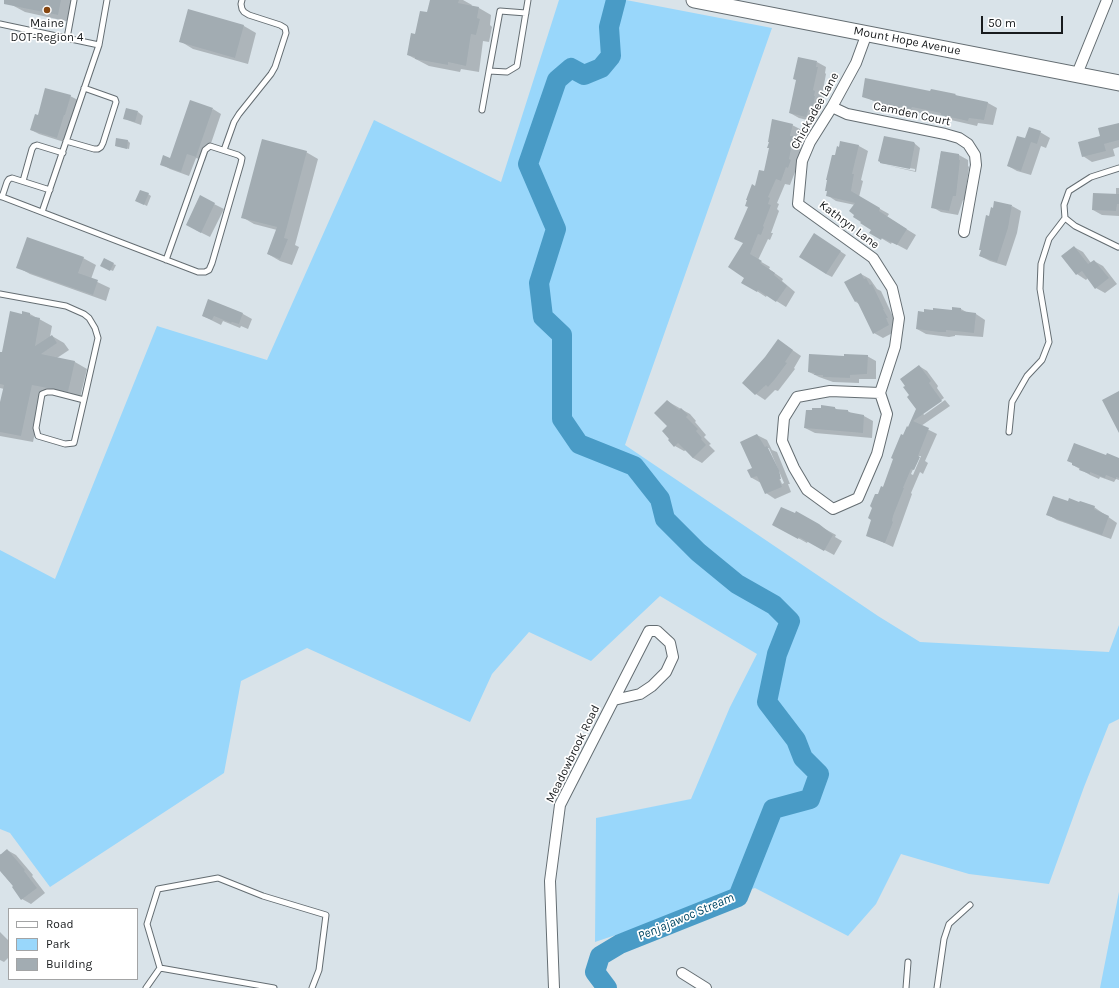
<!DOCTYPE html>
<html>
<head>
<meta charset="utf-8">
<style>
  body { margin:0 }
  #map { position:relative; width:1119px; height:988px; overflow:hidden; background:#d9e3e9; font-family:Karla,sans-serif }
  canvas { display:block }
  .legend { position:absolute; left:8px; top:908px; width:130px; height:72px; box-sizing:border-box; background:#fff; border:1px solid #a3a4a5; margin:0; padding:5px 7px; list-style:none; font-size:12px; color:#181b1d }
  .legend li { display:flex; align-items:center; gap:8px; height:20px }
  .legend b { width:20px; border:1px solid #a3a4a5 }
  .scale { position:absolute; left:981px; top:16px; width:82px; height:18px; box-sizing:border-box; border:2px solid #181b1d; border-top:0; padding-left:5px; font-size:12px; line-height:14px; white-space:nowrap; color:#181b1d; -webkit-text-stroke:3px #fff; paint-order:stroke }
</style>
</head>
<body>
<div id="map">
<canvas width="1119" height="988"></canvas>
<ul class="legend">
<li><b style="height:5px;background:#fff"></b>Road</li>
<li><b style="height:11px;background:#99d7fb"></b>Park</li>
<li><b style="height:11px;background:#a2acb2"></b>Building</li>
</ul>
<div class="scale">50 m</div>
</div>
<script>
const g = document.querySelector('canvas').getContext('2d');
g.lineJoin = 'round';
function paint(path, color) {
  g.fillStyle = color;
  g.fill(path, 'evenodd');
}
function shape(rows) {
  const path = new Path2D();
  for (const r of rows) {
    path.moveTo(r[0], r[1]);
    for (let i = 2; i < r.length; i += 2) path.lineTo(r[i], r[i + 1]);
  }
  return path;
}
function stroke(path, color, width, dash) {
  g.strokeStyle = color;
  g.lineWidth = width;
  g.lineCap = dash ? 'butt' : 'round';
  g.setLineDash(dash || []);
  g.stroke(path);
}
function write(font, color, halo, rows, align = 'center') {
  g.font = font + ' Karla,sans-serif';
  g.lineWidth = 3.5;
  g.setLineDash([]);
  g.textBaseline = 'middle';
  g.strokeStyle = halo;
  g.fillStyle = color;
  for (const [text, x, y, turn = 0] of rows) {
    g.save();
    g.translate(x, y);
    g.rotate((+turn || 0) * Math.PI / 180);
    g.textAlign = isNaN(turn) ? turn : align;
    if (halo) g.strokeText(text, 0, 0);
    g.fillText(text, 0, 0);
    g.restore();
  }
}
paint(shape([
  [559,0,626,0,772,28,625,445,878,616,920,642,1109,652,1119,625,1119,719,1109,724,1084,787,1049,884,969,874,901,854,876,904,848,936,755,888,595,942,596,818,691,799,730,707,757,654,660,596,591,661,529,632,492,674,470,722,307,648,241,681,224,773,50,887,10,833,0,829,0,550,55,579,157,326,267,360,374,120,501,182],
  [1119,892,1119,988,1100,988]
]), '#99d7fb');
paint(shape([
  [13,0,75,0,70,22,25,12,12,5],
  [431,0,463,0,472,5,471,7,479,8,491,15,490,25,492,27,489,42,483,41,479,72,461,69,460,72,429,66,408,55,416,35,428,14],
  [189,10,244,26,256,33,248,64,193,49,180,41],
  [817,62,826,67,825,73,826,74,822,95,824,97,822,110,820,110,815,122,799,118,790,113,797,81],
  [931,92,955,95,959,97,988,103,997,108,993,125,978,123,977,126,951,120,944,116,921,112,921,113,912,112,911,115,899,113,863,96],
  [70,96,78,100,64,142,39,134,31,130,38,116],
  [213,109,221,114,205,161,196,158,189,176,170,169,161,164,171,159],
  [138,112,143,116,141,125,130,121,124,118],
  [1119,124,1119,147,1113,149,1115,156,1092,162,1083,156,1101,137],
  [792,125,802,130,799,141,802,143,798,172,795,172,790,185,785,184,777,203,779,204,777,209,779,211,771,233,773,233,770,240,768,239,758,260,770,267,769,269,783,279,782,281,795,292,786,307,767,295,766,297,743,282,746,277,744,243,750,207,756,187],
  [1040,132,1050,138,1046,148,1041,146,1031,175,1017,171,1008,166,1025,140],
  [128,141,130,143,129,149,116,146],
  [841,142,859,146,868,151,861,180,863,181,859,197,889,214,887,217,916,235,907,250,892,242,891,244,871,232,872,229,855,205,836,201,827,195,836,157],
  [914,143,920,148,916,172,886,165,915,171,915,169,881,163],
  [306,152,318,159,295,245,299,247,292,265,280,261,268,254,277,230,254,224,242,217],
  [941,152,959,155,968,160,968,166,969,167,966,189,967,190,965,201,963,200,958,215,941,212,932,207],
  [1116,188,1119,188,1119,216,1102,215,1093,210,1116,195],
  [148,194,151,196,147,206,139,202],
  [200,197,224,209,210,237,196,230],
  [1012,206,1021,211,1017,233,1006,266,990,261,980,256],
  [820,238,846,255,832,277,826,274],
  [1074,247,1083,252,1091,263,1094,261,1103,266,1117,284,1105,293,1096,288,1088,278,1086,280,1077,274,1063,256],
  [83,258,96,265,91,279,110,288,106,301,30,274,17,267],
  [113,264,116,265,113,271,104,267],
  [861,274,870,279,877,289,881,291,896,323,898,330,883,338,874,333,859,304,856,302],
  [209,301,243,314,252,319,248,329,241,326,240,328,223,321,221,325,203,316],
  [961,309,968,313,976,314,985,320,983,337,955,335,955,336,949,337,926,334,917,329,925,313,953,311],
  [23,313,30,314,52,326,50,337,52,336,64,343,69,350,57,358,75,362,87,369,80,398,44,391,33,442,0,436,0,408,4,389,0,388,0,353,2,353],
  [778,340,801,356,794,368,795,369,778,391,775,390,765,400,756,394,743,383,766,358],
  [867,356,876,361,876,379,859,379,859,383,833,382,819,377,809,372,845,357],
  [919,366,927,371,938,386,937,388,944,398,923,413,924,415,945,400,950,406,921,426,937,434,925,461,928,463,923,474,920,472,911,493,912,494,893,547,867,535,879,496,883,488,904,436,909,428,917,409],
  [919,456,921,456,913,475,911,474],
  [667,401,690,414,696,421,695,422,706,435,704,437,711,444,709,445,715,451,702,463,693,458,686,450,684,451,675,446,670,439,668,426],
  [835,408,839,411,848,411,852,414,864,416,873,421,872,438,815,433,805,428,822,409],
  [757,435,767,440,772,450,777,452,790,484,788,484,791,492,775,499,766,493,761,483,752,478],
  [767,448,769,448,784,483,782,484],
  [1107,457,1119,459,1119,480,1116,479,1114,482,1100,477,1099,479,1090,475,1073,465],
  [1068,502,1094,507,1117,523,1111,539,1057,520,1048,515],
  [796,513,836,535,835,537,842,541,834,555,808,541,807,543,773,524,795,514],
  [7,850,16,855,33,875,32,876,45,893,31,904,22,899,14,887,0,870,0,854,2,855],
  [0,932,9,941,9,957,4,962,0,960]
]), '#0003');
stroke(shape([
  [607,988,595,972,600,956,620,944,738,897,773,809,810,799,819,774,803,758,796,740,767,702,777,654,790,621,774,605,737,584,698,552,665,519,660,499,634,466,579,444,562,419,562,335,543,317,539,283,556,229,528,164,557,80,571,68,584,75,601,68,611,56,609,27,616,0]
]), '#499bc6', 20);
paint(shape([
  [4,0,61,0,58,15,4,4],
  [430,0,459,0,458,3,479,7,477,18,480,19,476,35,471,34,466,66,448,62,448,65,415,59,415,57,407,55,411,33,415,34,420,11,427,12],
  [188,9,244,25,235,58,179,42],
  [798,57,817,61,816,67,818,67,813,90,815,91,814,96,815,96,813,106,810,105,806,117,789,113,796,80,793,79],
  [865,78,930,91,931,89,956,94,955,95,988,102,984,120,969,118,968,121,941,115,941,113,912,107,911,109,903,107,902,111,888,108,889,106,875,103,875,101,862,97],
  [45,88,71,95,65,115,64,115,57,138,30,130,35,114,38,115],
  [190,100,213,108,196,157,187,154,181,172,160,165,163,155,170,158],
  [126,108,138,111,135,122,123,119],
  [772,119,793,124,790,136,794,136,790,154,789,159,791,160,788,168,786,167,781,181,776,179,768,197,770,198,768,204,771,205,763,226,764,227,761,235,758,234,750,254,762,261,760,263,775,273,774,275,787,286,776,302,758,290,757,292,741,283,744,278,728,267,743,243,734,239,748,207,745,206,747,200,746,200,752,184,755,186,759,170,764,171,769,148,767,148,769,142,768,142],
  [1119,123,1119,140,1104,144,1106,151,1082,157,1078,142,1100,136,1098,128],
  [1029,127,1041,131,1037,144,1031,142,1021,171,1007,166,1017,136,1025,138],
  [884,136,914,142,915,144,910,169,880,163,880,162,878,161],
  [116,138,128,140,127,149,115,146],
  [262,139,307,151,284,238,288,239,280,259,267,254,277,227,241,218],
  [840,141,859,145,852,174,854,174,851,191,880,208,879,211,907,229,897,245,882,238,881,240,869,233,871,230,860,223,861,222,853,217,854,215,849,211,855,203,826,196,827,191,825,191,827,180,826,180,832,155,835,155,837,146,839,147],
  [941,151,959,154,959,160,960,160,956,196,953,196,949,211,931,208],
  [140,190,149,193,144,205,135,201],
  [1093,193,1119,194,1119,204,1117,204,1116,211,1092,210],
  [200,195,215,203,201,233,186,225],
  [994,201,1012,205,1008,228,997,262,979,256,981,250,979,250,986,215,989,216,991,207,993,208],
  [814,233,841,251,826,274,799,257],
  [27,237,84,257,78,273,98,280,93,295,16,268],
  [1074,246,1088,264,1094,260,1109,278,1095,289,1082,271,1076,275,1061,256],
  [104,258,114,263,110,271,100,266],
  [861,273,864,279,866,278,870,285,872,284,884,309,883,309,888,318,886,318,889,325,873,334,857,301,855,302,844,282],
  [208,299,243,313,239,324,232,322,231,323,214,316,212,320,202,316],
  [952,307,961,308,961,311,976,313,974,333,946,330,946,332,939,332,916,329,918,311,924,312,924,309,933,310,933,308,952,310],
  [10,311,22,314,22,311,30,313,30,316,40,318,35,346,52,335,57,343,41,354,75,361,68,392,32,385,21,436,0,432,0,402,4,385,0,384,0,352,2,352],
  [778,339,793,350,785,362,787,363,775,379,768,387,766,385,755,395,742,383,765,357],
  [809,354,844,356,844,354,868,355,867,374,850,375,850,378,823,377,823,375,814,375,815,373,808,372],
  [919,365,931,381,929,383,942,401,913,421,929,428,918,456,920,457,914,470,911,469,903,488,904,488,893,516,892,521,893,522,885,543,866,536,871,520,868,518,872,508,870,506,875,494,878,494,881,486,883,487,893,459,891,458,901,434,903,435,907,426,908,427,916,409,907,397,909,395,903,387,905,386,900,379],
  [1119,391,1119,433,1102,400],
  [667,400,679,410,681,408,688,415,686,417,698,429,696,431,702,438,701,439,706,445,693,458,678,443,674,447,668,440,669,439,662,431,667,426,654,413],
  [821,405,835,407,835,409,848,410,848,412,864,415,863,433,804,428,806,410,812,410,812,408,821,408],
  [757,434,765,447,767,446,779,470,781,479,779,479,782,487,765,494,757,476,751,478,747,470,752,468,740,442],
  [1074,443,1106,455,1107,453,1119,458,1119,478,1116,477,1116,479,1106,475,1105,478,1090,472,1090,474,1079,470,1080,468,1072,465,1072,463,1067,461],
  [1053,496,1068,501,1069,498,1079,502,1080,501,1095,506,1094,509,1109,516,1102,535,1046,515],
  [781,507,795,513,796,511,819,524,833,535,824,551,799,537,798,539,772,525],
  [7,849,25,870,24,871,37,888,21,900,12,887,13,886,0,871,0,855]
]), '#a2acb2');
const lane = shape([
  [0,24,99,45],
  [67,38,74,0],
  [489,71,500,11,526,13],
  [482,110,489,71,507,72,517,66,528,0],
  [66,141,94,149,98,149,101,147,103,143,116,102,115,99,84,88],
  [224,150,234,122,239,114,271,74,275,67,286,33,285,28,280,25,249,15,244,12,242,9,241,4,242,0],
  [23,181,32,149,34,146,37,145,63,153],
  [0,196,198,272,205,272,209,270,212,263,241,163,242,158,238,155,210,146,205,150,166,260],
  [2,197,7,182,9,179,12,178,50,190],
  [42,212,99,45,107,0],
  [1065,218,1075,226,1118,247],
  [0,294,66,306,84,314,89,318,95,328,98,338,84,400,74,443,65,444,38,436,36,428,42,394,47,392,53,392,84,400],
  [1009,432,1012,402,1027,376,1042,360,1049,342,1040,289,1041,264,1049,239,1065,218,1064,205,1069,191,1091,177,1119,168],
  [160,968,274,988],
  [146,988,160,968,147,924,158,889,218,878,263,896,326,915,319,970,312,988],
  [906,988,908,962],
  [937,988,944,939,949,924,970,905]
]);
const street = shape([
  [867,33,856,63,832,107,810,142,802,161,798,204,873,258,892,288,899,318,895,347,880,393,887,414,877,454,858,498,833,509,807,490,794,468,782,441,784,418,797,397,830,391,880,393],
  [1077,74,1107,0],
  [832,107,847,114,945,134,959,138,968,144,975,155,976,165,964,232],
  [682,973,706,988],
  [554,988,550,881,560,805,649,631,657,631,670,643,673,657,666,672,652,686,640,694,614,700]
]);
const secondary = shape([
  [694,0,1119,83]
]);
stroke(lane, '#646d72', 7);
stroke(street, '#646d72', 12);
stroke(secondary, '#646d72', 17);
stroke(lane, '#fff', 5);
stroke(street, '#fff', 10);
stroke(secondary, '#fff', 15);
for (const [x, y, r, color] of [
  [47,10,4,"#86460f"]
]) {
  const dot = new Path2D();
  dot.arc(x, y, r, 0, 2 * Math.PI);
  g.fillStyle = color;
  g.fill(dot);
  stroke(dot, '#fff', 1.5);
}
write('12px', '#181b1d', '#fff', [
  ["Maine",47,24],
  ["DOT-Region 4",47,38]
]);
write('12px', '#181b1d', '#fff', [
  ["Mount Hope Avenue",907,41,11],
  ["Chickadee Lane",815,111,-61],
  ["Camden Court",912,114,12],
  ["Kathryn Lane",849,225,37],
  ["Meadowbrook Road",573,754,-64]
]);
write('italic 13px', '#004865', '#fff', [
  ["Penjajawoc Stream",686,917,-23]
]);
</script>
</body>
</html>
